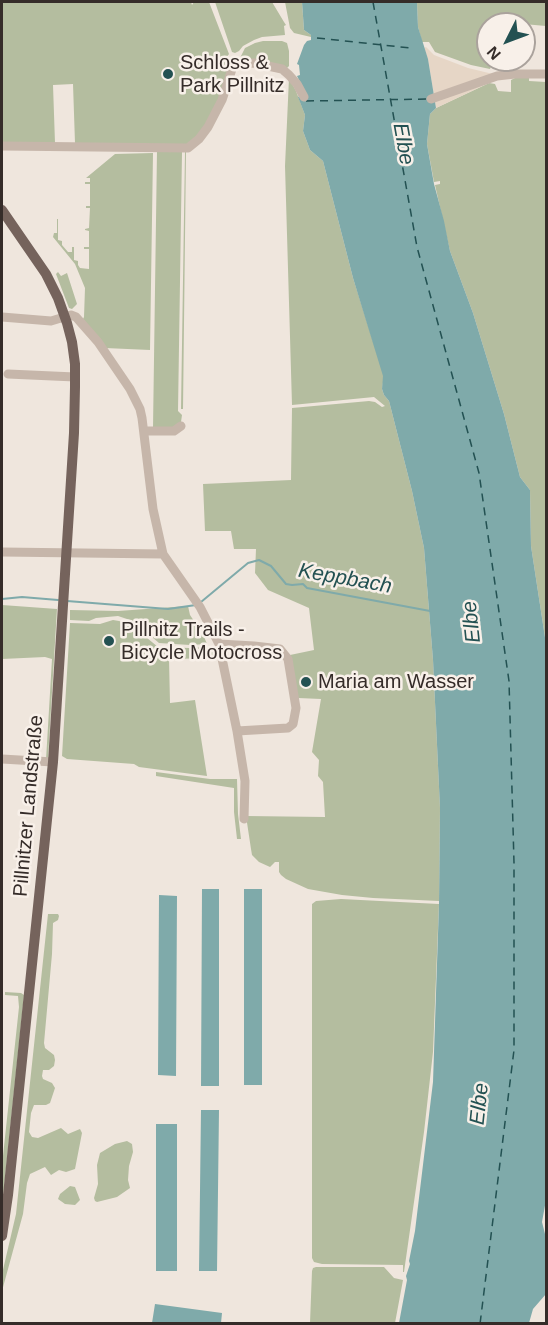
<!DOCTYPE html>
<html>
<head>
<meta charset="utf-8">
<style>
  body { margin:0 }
  #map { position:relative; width:548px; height:1325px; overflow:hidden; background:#efe6dd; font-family:Arial,sans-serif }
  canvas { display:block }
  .frame { position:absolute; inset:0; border:3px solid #352c29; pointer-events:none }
  .north { position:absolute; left:476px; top:12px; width:60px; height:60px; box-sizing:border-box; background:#f8f0e9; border:2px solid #aaa29c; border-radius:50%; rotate:228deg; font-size:16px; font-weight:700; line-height:24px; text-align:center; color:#352c29 }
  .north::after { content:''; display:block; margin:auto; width:21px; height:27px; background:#235152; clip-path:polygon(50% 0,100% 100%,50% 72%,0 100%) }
</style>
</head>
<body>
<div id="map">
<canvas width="548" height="1325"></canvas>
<div class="frame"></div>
<div class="north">N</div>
</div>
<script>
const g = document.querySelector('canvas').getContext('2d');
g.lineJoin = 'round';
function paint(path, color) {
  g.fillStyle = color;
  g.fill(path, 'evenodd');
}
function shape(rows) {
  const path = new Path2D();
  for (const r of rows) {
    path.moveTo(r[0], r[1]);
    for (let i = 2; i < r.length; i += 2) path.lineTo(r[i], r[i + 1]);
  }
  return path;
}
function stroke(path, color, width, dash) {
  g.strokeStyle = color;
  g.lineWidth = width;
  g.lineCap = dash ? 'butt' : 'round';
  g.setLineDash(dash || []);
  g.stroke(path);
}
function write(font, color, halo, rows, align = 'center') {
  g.font = font + ' Arial,sans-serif';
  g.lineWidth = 5;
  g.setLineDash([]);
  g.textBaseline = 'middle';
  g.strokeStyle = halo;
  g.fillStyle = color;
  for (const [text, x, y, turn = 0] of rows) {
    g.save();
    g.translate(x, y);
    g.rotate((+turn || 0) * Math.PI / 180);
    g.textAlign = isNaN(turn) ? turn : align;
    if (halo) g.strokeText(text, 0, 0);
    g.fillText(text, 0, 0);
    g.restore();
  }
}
paint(shape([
  [2,2,191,2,192,5,194,2,209,2,229,54,226,58,225,63,229,68,220,99,198,137,184,146,75,143,73,84,53,85,55,143,2,142],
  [215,2,272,2,284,22,286,25,284,26,285,35,262,37,254,40,243,46,239,51,235,53,232,52],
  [285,2,302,2,304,30,311,35,311,37,294,33,290,28],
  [417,2,546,2,546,26,512,23,488,24,488,60,511,60,511,70,499,70,495,63,492,64,490,69,471,65,435,52,429,42,422,42,418,27],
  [263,41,282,41,287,43,289,51,289,66,287,68,239,60,245,48,255,43],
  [529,76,529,81,546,82,546,644,531,546,530,490,520,477,504,414,473,313,450,251,435,185,440,184,440,181,434,182,427,144,430,114,436,108,489,83,495,84,498,91,511,92,511,80,517,77],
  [289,78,296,91,305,115,303,131,310,150,323,161,353,278,384,376,382,389,384,395,389,401,412,491,424,548,433,660,440,808,439,901,373,898,342,895,308,889,286,879,281,875,279,872,279,862,275,862,270,867,259,862,252,855,251,849,246,816,325,817,323,782,318,776,319,760,312,752,321,699,298,698,290,655,314,650,309,608,268,590,255,573,256,549,234,549,231,531,205,531,203,484,291,480,292,408,369,401,375,402,382,407,385,406,374,397,292,405,285,166],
  [157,151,182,152,178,411,182,415,181,422,173,428,153,428],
  [185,152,186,152,183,409,181,409],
  [153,153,150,350,105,348,83,319,84,317,85,288,75,264,53,237,54,233,57,233,57,219,58,219,58,240,62,241,62,245,68,252,72,252,72,247,74,247,74,260,78,261,78,265,80,268,89,269,89,249,84,249,84,247,89,247,89,231,85,230,85,229,89,228,90,208,86,208,86,206,90,206,90,184,85,184,85,182,90,182,90,178,86,178,115,154],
  [58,272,61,276,67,273,68,276,77,304,72,309,69,308,56,274],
  [2,605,57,609,48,758,46,760,52,659,45,657,2,659],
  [188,606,190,615,198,627,200,627,207,644,190,645,159,643,133,621,118,616,96,618,89,621,70,620,70,610,118,611],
  [113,620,119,621,130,624,158,647,189,648,211,647,215,658,169,659,170,703,195,700,207,776,139,767,134,764,67,759,62,756,70,623,100,624],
  [156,772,210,779,237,779,238,814,241,839,237,839,234,812,234,788,156,776],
  [341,899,439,904,433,1052,424,1132,404,1272,403,1272,403,1265,322,1264,314,1262,312,1258,312,904,316,901],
  [48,914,58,914,59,916,58,920,53,923,52,954,44,1043,45,1048,54,1055,55,1060,54,1066,49,1070,43,1070,42,1076,43,1079,52,1083,55,1088,50,1103,46,1105,34,1105,31,1113,29,1132,32,1137,38,1138,61,1128,68,1134,80,1129,82,1133,75,1169,66,1172,59,1170,51,1175,45,1167,30,1174,27,1183,23,1214,2,1291,2,1274,16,1214],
  [5,992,21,993,24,995,2,1207,2,1165,19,1007,18,996,5,995],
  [127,1141,132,1144,133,1152,129,1166,128,1180,130,1188,117,1197,97,1202,95,1201,94,1198,98,1184,97,1165,100,1153,115,1144],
  [70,1186,75,1187,80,1200,75,1205,65,1204,58,1199,60,1194],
  [316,1267,384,1267,394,1278,403,1280,395,1323,310,1323,312,1271,313,1268]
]), '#b4bd9f');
paint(shape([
  [426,47,434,55,468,68,497,75,489,83,436,108,428,59,424,48]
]), '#e6d6c6');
paint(shape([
  [302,2,417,2,418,27,428,59,436,108,430,114,427,144,434,184,444,221,450,251,473,313,504,414,520,477,530,490,531,546,546,644,546,1200,542,1222,546,1238,546,1294,533,1309,529,1323,399,1323,407,1280,406,1276,410,1264,409,1261,415,1231,433,1082,439,904,440,808,433,660,424,548,412,491,389,401,384,395,382,389,383,376,353,278,323,161,310,150,303,131,305,115,298,97,305,92,297,76,300,75,299,65,297,64,304,45,307,41,311,40,311,35,304,30],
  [202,889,219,889,219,1086,201,1086],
  [244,889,262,889,262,1085,244,1085],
  [159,895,177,896,176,1076,158,1075],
  [201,1110,219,1110,217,1271,199,1271],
  [156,1124,177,1124,177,1271,156,1271],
  [155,1304,222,1313,221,1323,152,1323]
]), '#7faaaa');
stroke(shape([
  [2,599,22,597,58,600],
  [67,601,168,609,196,605],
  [201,602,248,563,259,560,271,566,286,584,292,585,303,584,307,588,430,611]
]), '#7faaaa', 2);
stroke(shape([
  [373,2,417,247,479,473,509,681,514,863,514,1050,480,1324],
  [317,38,411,48],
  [306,101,427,99]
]), '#235152', 1.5, [8, 6]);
stroke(shape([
  [431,99,497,76,515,74,546,74],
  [2,146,188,148,199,139,208,127,222,100,232,69,236,64,254,63,282,69,289,75,297,84,304,97],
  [2,317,51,321,71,315,76,317,98,342,130,389,140,409,142,418,153,509,163,554,200,607,219,644,237,731,245,781,244,819],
  [8,374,75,377],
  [144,431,174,431,181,426],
  [2,552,163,554],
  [219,644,254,646,280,649,288,659,296,708,293,724,288,728,237,731],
  [2,759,53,762]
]), '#c6b6aa', 9);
stroke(shape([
  [2,210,46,274,58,298,67,323,72,342,75,364,75,387,74,433,53,762,8,1195,2,1236]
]), '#75635c', 10);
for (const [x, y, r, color] of [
  [168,74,6,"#235152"],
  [109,641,6,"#235152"],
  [306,682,6,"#235152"]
]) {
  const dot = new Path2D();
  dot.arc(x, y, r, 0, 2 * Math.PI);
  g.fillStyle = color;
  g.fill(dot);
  stroke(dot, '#f8f0e9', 2);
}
write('20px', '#352c29', '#f8f0e9', [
  ["Schloss &",180,63],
  ["Park Pillnitz",180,86],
  ["Pillnitz Trails -",121,630],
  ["Bicycle Motocross",121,653],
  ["Maria am Wasser",318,682]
], 'left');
write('20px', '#352c29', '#f8f0e9', [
  ["Pillnitzer Landstraße",29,806,-85]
]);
write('italic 21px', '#235152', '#f8f0e9', [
  ["Elbe",403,144,80],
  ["Keppbach",345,579,10],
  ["Elbe",472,622,-96],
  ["Elbe",480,1104,-84]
]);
</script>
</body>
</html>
